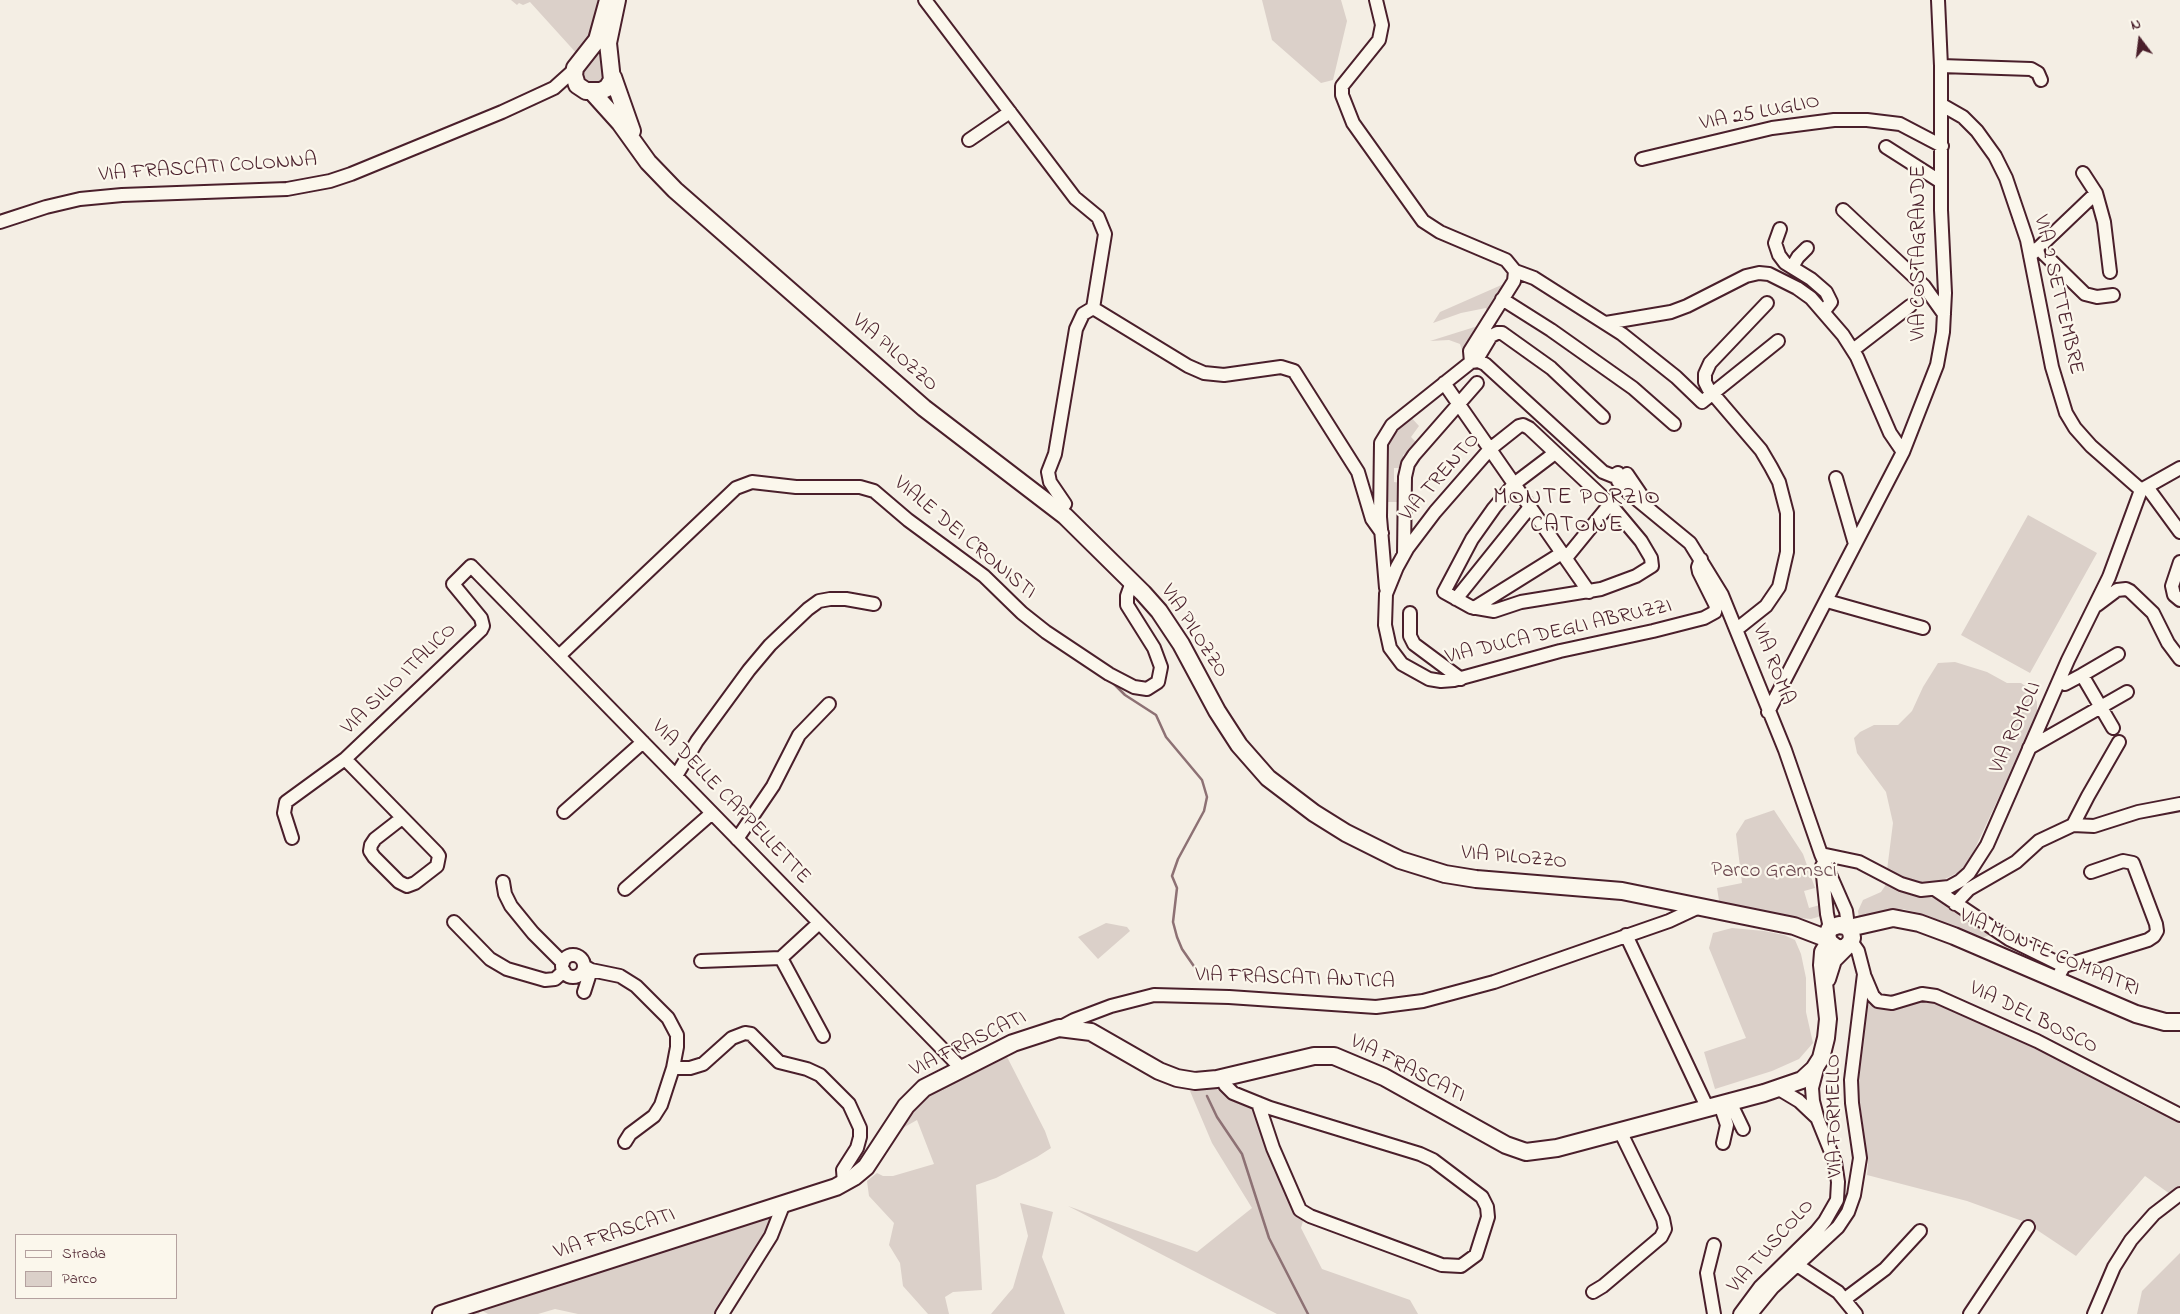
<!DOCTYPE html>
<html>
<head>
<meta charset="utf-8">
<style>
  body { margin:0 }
  #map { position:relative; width:2180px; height:1314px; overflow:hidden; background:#f4eee4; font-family:"Indie Flower",sans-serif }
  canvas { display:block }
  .legend { position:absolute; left:15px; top:1234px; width:162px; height:65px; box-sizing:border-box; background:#fbf7ec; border:1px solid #b4a19f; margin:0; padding:6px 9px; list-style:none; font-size:15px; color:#4a1f2b }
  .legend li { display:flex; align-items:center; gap:10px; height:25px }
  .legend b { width:25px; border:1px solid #b4a19f }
  .north { position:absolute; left:2115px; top:15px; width:50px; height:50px; -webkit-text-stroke:4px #fbf7ec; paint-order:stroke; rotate:345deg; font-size:14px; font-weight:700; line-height:20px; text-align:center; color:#4a1f2b }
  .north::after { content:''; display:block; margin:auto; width:18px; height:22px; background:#4a1f2b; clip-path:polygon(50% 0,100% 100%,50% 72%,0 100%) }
</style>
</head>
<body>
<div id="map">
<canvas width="2180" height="1314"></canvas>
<ul class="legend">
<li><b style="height:6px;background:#fbf7ec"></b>Strada</li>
<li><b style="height:14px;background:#dbd0c9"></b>Parco</li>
</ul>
<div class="north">N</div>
</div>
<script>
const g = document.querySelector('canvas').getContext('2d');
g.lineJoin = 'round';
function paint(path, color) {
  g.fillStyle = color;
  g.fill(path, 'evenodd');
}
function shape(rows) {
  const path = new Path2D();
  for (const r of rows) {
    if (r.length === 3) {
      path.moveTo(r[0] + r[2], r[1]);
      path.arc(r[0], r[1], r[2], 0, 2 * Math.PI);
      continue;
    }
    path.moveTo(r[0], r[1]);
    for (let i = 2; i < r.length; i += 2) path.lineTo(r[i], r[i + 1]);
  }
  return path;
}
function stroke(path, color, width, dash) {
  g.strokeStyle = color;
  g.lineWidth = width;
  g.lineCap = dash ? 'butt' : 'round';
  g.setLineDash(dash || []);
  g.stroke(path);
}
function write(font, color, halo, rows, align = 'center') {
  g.font = font + ' "Indie Flower",sans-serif';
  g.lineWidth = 4.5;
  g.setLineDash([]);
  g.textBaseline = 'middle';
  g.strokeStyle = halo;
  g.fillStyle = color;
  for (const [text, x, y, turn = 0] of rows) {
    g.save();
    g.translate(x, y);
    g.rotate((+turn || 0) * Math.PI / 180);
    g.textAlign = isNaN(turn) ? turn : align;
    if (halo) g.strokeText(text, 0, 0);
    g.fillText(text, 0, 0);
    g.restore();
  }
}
paint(shape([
  [511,0,601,0,598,24,578,55,530,2,523,5,519,3,517,5],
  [1262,0,1341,0,1347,21,1333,80,1321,83,1272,40],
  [601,45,607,76,597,88,582,85,581,68],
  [1506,283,1487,312,1486,308,1461,313,1433,323,1440,312],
  [1481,325,1466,350,1462,350,1460,344,1449,340,1430,341],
  [1408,414,1419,426,1411,437,1418,444,1403,455,1403,468,1394,468,1394,482,1402,483,1401,502,1383,502,1382,445],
  [2028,515,2097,553,2030,673,1961,635],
  [1955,662,1987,672,2007,683,2021,683,2031,690,2037,702,2037,715,1972,855,1961,871,1937,883,1996,932,1980,939,1919,913,1903,909,1890,913,1859,918,1858,911,1863,900,1881,892,1885,886,1893,823,1886,792,1857,753,1854,738,1860,732,1874,725,1898,725,1912,711,1923,687,1938,663],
  [1774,810,1803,854,1815,888,1804,891,1809,908,1820,905,1822,914,1818,917,1811,919,1768,915,1720,907,1717,888,1742,883,1736,834,1745,820],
  [1106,923,1127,927,1130,931,1098,959,1078,937],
  [1732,928,1764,931,1784,935,1795,940,1801,954,1806,978,1806,1012,1813,1043,1799,1059,1772,1071,1715,1089,1704,1052,1746,1038,1709,948,1713,933],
  [1925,998,2018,1036,2144,1106,2180,1122,2180,1189,2170,1194,2145,1176,2076,1256,2025,1222,1967,1201,1867,1175,1868,1164,1858,1087,1858,1067,1864,1005],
  [1005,1053,1045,1131,1051,1148,1037,1157,996,1178,976,1185,982,1290,953,1292,945,1297,949,1314,928,1314,903,1286,900,1263,889,1245,894,1223,869,1196,867,1181,877,1173,883,1176,893,1176,934,1164,917,1120,901,1129,919,1101,935,1088],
  [1213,1087,1250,1104,1294,1212,1303,1221,1301,1228,1322,1269,1410,1300,1418,1314,1277,1314,1068,1206,1197,1252,1252,1208,1212,1143,1190,1091],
  [1020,1203,1053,1212,1042,1257,1065,1314,991,1314,1013,1288,1028,1236],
  [771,1213,772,1223,714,1314,578,1314,555,1309,538,1314,488,1314,481,1310,479,1314,460,1314],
  [2180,1253,2180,1314,2137,1314,2142,1291]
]), '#dbd0c9');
stroke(shape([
  [1111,681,1125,695,1156,715,1166,737,1202,780,1207,797,1204,811,1178,859,1172,876,1177,888,1173,922,1177,937,1182,949,1200,975],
  [1207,1096,1217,1117,1242,1154,1269,1238,1308,1314]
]), '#8d7174', 2.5);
const minor = shape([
  [925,0,1075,198,1098,217,1105,234,1093,308],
  [1376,0,1382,25,1379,40,1342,86,1342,95,1353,123,1423,221,1440,232,1506,260,1515,271],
  [1941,66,2031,69,2038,73,2041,80],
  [1942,105,1963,117,1977,131,1995,156,2006,178,2027,240,2052,367,2066,413,2075,428,2091,446,2141,490],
  [969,140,1010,112],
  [1886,147,1941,182],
  [1642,159,1772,128,1834,120,1867,120,1900,124,1942,146],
  [2083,173,2096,193],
  [1843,210,1924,286,1944,314],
  [0,222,46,207,80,199,122,195,287,189,330,181,351,174,502,112,554,88,574,70],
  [1780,229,1775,243,1779,255,1785,263,1811,279,1826,292,1831,302,1824,311],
  [2038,248,2085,294,2097,297,2113,295],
  [2030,256,2096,193,2104,222,2110,272],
  [1792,267,1798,257,1807,248],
  [1515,271,1534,278,1622,334,1676,377,1702,402,1778,341],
  [1502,299,1551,330,1633,388,1674,424],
  [1606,323,1671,312,1687,306,1746,276,1759,273,1769,274,1797,288,1811,298,1843,335,1857,357,1890,433,1903,452],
  [1853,350,1910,306],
  [1476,361,1491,336,1497,333,1502,333,1551,368,1603,417],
  [1471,362,1470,351,1514,281,1515,271],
  [1444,383,1589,592],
  [1555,453,1514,484,1494,508,1472,539,1444,592,1471,607,1494,611,1521,602,1601,589,1636,576,1652,566,1651,558,1641,541,1610,504,1529,428,1523,425,1519,426,1490,449,1435,512,1407,549,1397,567,1386,594,1385,625,1390,648,1402,664,1429,679,1441,681,1454,680,1560,651,1653,631,1704,618,1715,612,1716,606,1699,572,1698,567,1701,559],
  [1627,474,1644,499],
  [1836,478,1855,544],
  [1618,481,1628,492,1690,543,1722,595,1785,750,1821,854,1846,911,1847,918,1846,926],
  [2147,487,2180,532],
  [1059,511,1065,504,1050,482,1048,472,1055,454,1076,329,1083,314,1093,308,1188,366,1204,373,1224,375,1281,367,1294,371,1358,472,1372,519,1382,533],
  [1404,554,1405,477,1408,464,1414,455,1477,383],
  [1566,558,1610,504],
  [2180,562,2172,586,2174,595,2180,600],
  [1386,588,1380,517,1381,443,1392,425,1471,362,1478,361,1485,364,1603,472,1613,476,1618,473],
  [1456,599,1530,507],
  [1827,601,1923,628],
  [2097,605,2117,590,2126,589,2130,591,2153,613,2168,643,2180,659],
  [1474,608,1562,553],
  [1410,613,1410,636,1414,644,1461,679],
  [1737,629,1766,606,1779,587,1787,552,1787,513,1779,482,1771,467,1761,450,1708,388,1705,382,1705,374,1710,363,1767,303],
  [559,656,736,488,752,482,796,487,860,487,874,491,908,520,984,576,1022,613,1046,632,1109,674,1134,687,1147,689,1158,682,1161,667,1154,648,1127,605,1127,596,1132,582],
  [2082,675,2118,654],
  [2065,684,2082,675,2113,728],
  [1768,712,1903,452,1937,365,1943,332,1945,293,1941,210,1941,66,1938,0],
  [2029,748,2127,692],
  [676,776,697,741,749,670,770,645,808,609,819,601,830,599,846,599,874,604],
  [564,812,643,742],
  [402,818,375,839,371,845,370,851,374,857,399,882,407,886,415,883,437,866,439,856,437,853,345,759,481,630,483,626,481,618,453,584,471,566,961,1068],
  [2073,825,2088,796,2119,742],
  [292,838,284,813,286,802,345,759],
  [737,839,773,786,799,735,829,704],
  [1821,854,1859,862,1901,884,1921,890,1949,887,1960,881,1969,873,1987,845,2068,660,2109,577,2141,490,2180,468],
  [1822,866,1827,914,1830,928],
  [503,882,505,894,511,906,533,933,563,963],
  [625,889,712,813],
  [1936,890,2009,939,2064,966],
  [1955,904,1969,889,2016,862,2039,841,2073,825,2094,826,2138,812,2180,804],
  [454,922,490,959,507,969,545,980,555,979,564,971],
  [1626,935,1707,1107],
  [573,966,11],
  [781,958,823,1036],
  [701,961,781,958,819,923],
  [584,966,591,970,620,976,636,986,668,1018,677,1035,677,1047,673,1068,661,1105,654,1116,630,1134,625,1142],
  [1865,977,1873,996,1878,1001,1892,1003,1922,994,1936,996,2037,1041,2180,1115],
  [2056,980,2064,966,2148,940,2154,936,2157,931,2156,924,2133,863,2123,861,2091,872],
  [584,992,591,970],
  [1059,1028,1074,1020,1111,1006,1154,995,1229,997,1376,1007,1423,1001,1494,982,1669,921,1699,907],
  [673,1068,690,1068,703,1064,732,1038,745,1033,751,1034,779,1062,807,1069,820,1075,849,1104,860,1128,860,1137,857,1148,843,1170,844,1183],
  [1222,1078,1225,1085,1233,1093,1270,1108,1420,1154,1433,1160,1482,1197,1487,1207,1488,1217,1476,1255,1461,1266,1442,1265,1310,1216,1300,1210,1273,1148,1258,1103],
  [1779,1089,1799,1101,1817,1118],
  [1730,1102,1743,1129],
  [1720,1104,1727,1125,1723,1143],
  [1797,1265,1838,1292,1856,1314],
  [1593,1292,1603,1286,1661,1237,1665,1229,1663,1219,1620,1131],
  [1845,1299,1885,1269,1920,1231],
  [722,1314,771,1236,784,1203],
  [1714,1314,1707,1273,1714,1245],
  [1740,1314,1760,1287,1816,1232,1825,1221,1837,1200,1838,1182,1835,1162,1818,1120,1813,1101,1812,1088,1818,1065],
  [1751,1314,1773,1287,1838,1227,1848,1212,1854,1195,1860,1158,1852,1103,1851,1080,1864,974,1858,951,1853,944,1850,943],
  [1970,1314,2028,1227],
  [2094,1314,2114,1267,2131,1240,2154,1214,2180,1194]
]);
const major = shape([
  [608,0,597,40,575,68,574,75,577,85,586,91,601,91,607,88,612,80,608,43,617,0],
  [613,77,632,131],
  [593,93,620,123,648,162,675,190,924,408,1065,516,1143,593,1159,611,1181,644,1217,711,1239,745,1268,778,1314,813,1346,833,1400,860,1445,874,1476,879,1622,891,1794,926,1828,939],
  [1849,928,1893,918,1919,923,1954,936,2136,1014,2165,1022,2180,1022],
  [1827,979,1833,960,1850,943,1852,938,1851,931,1846,926,1839,925,1830,928,1827,935,1829,942,1838,949,1846,947],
  [441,1314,836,1187,854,1177,866,1167,906,1106,924,1088,1013,1043,1059,1028,1091,1032,1159,1071,1177,1078,1195,1081,1217,1079,1314,1056,1334,1056,1384,1077,1506,1145,1526,1152,1557,1148,1764,1093,1802,1080,1814,1069,1821,1058,1826,1038,1828,1019,1822,965,1823,952,1829,942]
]);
stroke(minor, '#4a1f2b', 16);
stroke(major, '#4a1f2b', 20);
stroke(minor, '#fbf7ec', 12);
stroke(major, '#fbf7ec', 16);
write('21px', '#4a1f2b', '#fbf7ec', [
  ["VIA 25 LUGLIO",1760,114,-11],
  ["VIA FRASCATI COLONNA",208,169,-4],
  ["VIA COSTAGRANDE",1921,253,-90],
  ["VIA 2 SETTEMBRE",2057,295,77],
  ["VIA PILOZZO",894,354,41],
  ["VIA TRENTO",1441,478,-49],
  ["VIALE DEI CRONISTI",964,539,40],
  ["VIA PILOZZO",1193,632,57],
  ["VIA DUCA DEGLI ABRUZZI",1559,633,-13],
  ["VIA ROMA",1772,665,69],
  ["VIA SILIO ITALICO",400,680,-44],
  ["VIA ROMOLI",2017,728,-66],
  ["VIA DELLE CAPPELLETTE",730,803,46],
  ["VIA PILOZZO",1514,859,5],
  ["VIA MONTE COMPATRI",2049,954,23],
  ["VIA FRASCATI ANTICA",1295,980,2],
  ["VIA DEL BOSCO",2033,1019,26],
  ["VIA FRASCATI",969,1045,-26],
  ["VIA FRASCATI",1407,1070,27],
  ["VIA FORMELLO",1836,1116,-91],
  ["VIA FRASCATI",615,1235,-18],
  ["VIA TUSCOLO",1772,1247,-48]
]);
write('21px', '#6e4b52', '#fbf7ec', [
  ["Parco Gramsci",1774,873]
]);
g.letterSpacing = '1px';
write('24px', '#4a1f2b', '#fbf7ec', [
  ["MONTE PORZIO",1577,499],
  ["CATONE",1577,527]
]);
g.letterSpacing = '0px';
</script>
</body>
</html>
